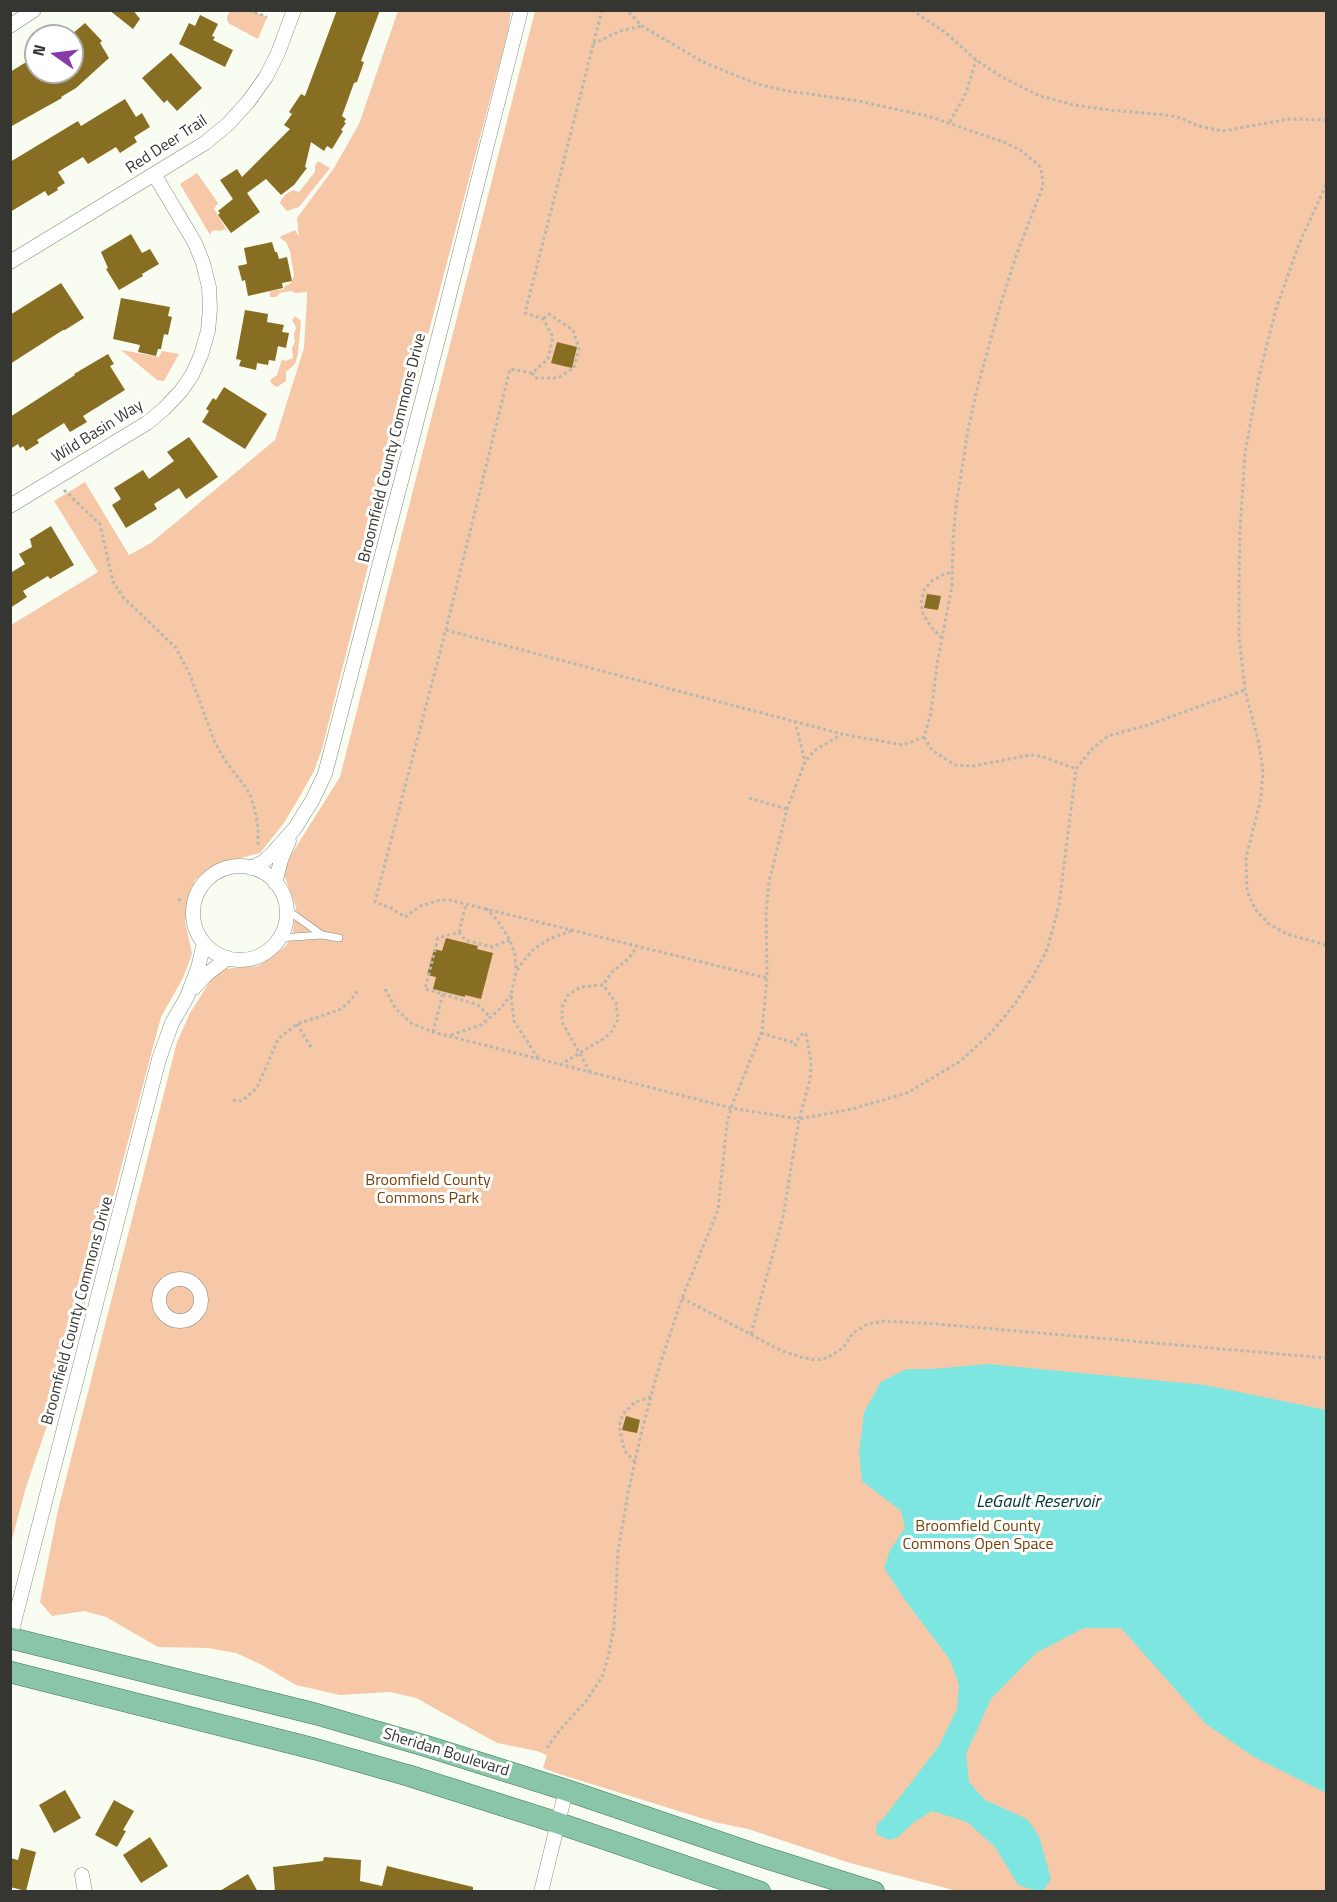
<!DOCTYPE html>
<html>
<head>
<meta charset="utf-8">
<style>
  body { margin:0 }
  #map { position:relative; width:1337px; height:1902px; overflow:hidden; background:#f8fcf1; font-family:"Titillium Web",sans-serif }
  canvas { display:block }
  .frame { position:absolute; inset:0; border:12px solid #353632; pointer-events:none }
  .north { position:absolute; left:24px; top:24px; width:60px; height:60px; box-sizing:border-box; background:#fff; border:2px solid #aeafad; border-radius:50%; rotate:284deg; font-size:16px; font-weight:700; line-height:24px; text-align:center; color:#353632 }
  .north::after { content:''; display:block; margin:auto; width:21px; height:27px; background:#8a39a9; clip-path:polygon(50% 0,100% 100%,50% 72%,0 100%) }
</style>
</head>
<body>
<div id="map">
<canvas width="1337" height="1902"></canvas>
<div class="frame"></div>
<div class="north">N</div>
</div>
<script>
const g = document.querySelector('canvas').getContext('2d');
g.lineJoin = 'round';
function paint(path, color) {
  g.fillStyle = color;
  g.fill(path, 'evenodd');
}
function shape(rows) {
  const path = new Path2D();
  for (const r of rows) {
    if (r.length === 3) {
      path.moveTo(r[0] + r[2], r[1]);
      path.arc(r[0], r[1], r[2], 0, 2 * Math.PI);
      continue;
    }
    path.moveTo(r[0], r[1]);
    for (let i = 2; i < r.length; i += 2) path.lineTo(r[i], r[i + 1]);
  }
  return path;
}
function stroke(path, color, width, dash) {
  g.strokeStyle = color;
  g.lineWidth = width;
  g.lineCap = dash ? 'butt' : 'round';
  g.setLineDash(dash || []);
  g.stroke(path);
}
function write(font, color, halo, rows, align = 'center') {
  g.font = font + ' "Titillium Web",sans-serif';
  g.lineWidth = 6;
  g.setLineDash([]);
  g.textBaseline = 'middle';
  g.strokeStyle = halo;
  g.fillStyle = color;
  for (const [text, x, y, turn = 0] of rows) {
    g.save();
    g.translate(x, y);
    g.rotate((+turn || 0) * Math.PI / 180);
    g.textAlign = isNaN(turn) ? turn : align;
    if (halo) g.strokeText(text, 0, 0);
    g.fillText(text, 0, 0);
    g.restore();
  }
}
paint(shape([
  [249,10,267,17,258,39,228,23,227,17,230,11],
  [398,11,511,11,508,31,391,475,322,749,314,771,300,796,284,823,260,853,217,864,195,880,185,921,192,954,183,978,161,1017,83,1311,62,1382,26,1487,11,1543,11,625,98,572,54,501,85,482,129,555,151,543,275,440,304,348,307,298,307,292,295,293,291,291,280,293,276,297,270,297,270,291,284,289,284,287,291,283,294,275,290,251,286,242,280,238,281,236,295,230,299,237,297,218,334,168,359,124],
  [535,11,1326,11,1326,1891,957,1891,850,1863,748,1829,714,1822,556,1773,543,1768,547,1755,537,1751,497,1743,416,1698,390,1692,340,1695,296,1685,262,1665,236,1653,208,1648,158,1647,106,1617,84,1611,52,1616,40,1602,58,1510,177,1042,190,1013,211,980,223,969,258,966,286,946,293,931,296,907,283,872,291,855,340,777],
  [317,162,320,162,330,168,299,207,287,211,280,203,281,200,286,194,293,190,299,192,315,172,315,166],
  [197,173,218,203,214,209,228,232,225,229,220,231,214,230,211,232,210,235,180,184],
  [295,316,301,321,298,354,295,364,286,372,286,381,277,387,272,384,270,380,277,375,282,359,285,361,293,358,292,348,295,342,294,335,296,327,292,320],
  [121,350,159,357,162,351,179,354,164,381,157,380]
]), '#f7c8a8');
paint(shape([
  [988,1364,1205,1385,1326,1410,1326,1793,1254,1757,1206,1724,1121,1628,1084,1628,1036,1653,991,1699,966,1754,969,1782,985,1800,1027,1819,1039,1836,1051,1879,1043,1891,1037,1891,1018,1885,995,1847,967,1822,932,1811,913,1823,897,1838,889,1840,876,1834,877,1824,886,1815,939,1746,957,1709,959,1685,950,1660,905,1600,884,1568,890,1550,905,1528,901,1511,862,1481,859,1453,864,1412,881,1382,906,1369,932,1369]
]), '#7ee6e1');
paint(shape([
  [109,10,133,10,140,19,133,29],
  [337,10,380,10,361,61,364,62,357,82,354,83,342,116,346,119,344,122,346,123,341,130,343,131,332,149,327,146,324,151,311,142,305,167,307,168,294,185,281,195,266,179,247,193,260,212,231,233,218,215,220,213,218,211,233,199,220,180,237,169,242,177,290,129,284,125,292,114,289,112,301,94,305,96],
  [200,15,218,24,212,36,215,37,213,40,233,50,225,67,179,44,189,23,195,26],
  [85,23,102,41,100,43,109,58,76,88,61,97,62,98,10,127,10,72,36,56,36,72,72,72,72,34],
  [171,53,202,88,177,111,167,100,164,103,142,78],
  [125,99,136,117,142,113,150,127,134,137,137,142,120,153,116,147,88,164,83,157,58,172,65,183,57,188,58,190,48,196,45,191,10,212,10,162,78,121,81,126],
  [131,234,142,253,150,249,159,264,142,274,143,276,119,290,106,269,108,268,101,252],
  [272,242,275,252,277,252,279,259,287,257,292,281,282,283,283,288,248,296,245,280,242,281,238,266,247,264,244,248],
  [61,283,84,318,65,330,63,330,10,364,10,315],
  [121,298,170,307,168,316,172,317,168,335,164,334,161,349,158,349,156,356,138,352,140,345,113,339],
  [245,310,268,314,267,322,284,325,282,332,289,333,286,348,278,346,275,361,269,360,268,365,257,363,256,370,239,366,241,360,236,359],
  [557,342,577,347,572,368,551,363],
  [108,354,114,364,110,366,125,390,83,416,87,422,70,432,64,423,37,440,39,443,26,451,23,446,20,448,18,444,10,449,10,417,75,375,74,374],
  [224,387,267,414,245,449,202,422,209,411,206,409,213,398,216,400],
  [189,437,218,477,186,499,179,488,154,504,157,509,126,528,112,505,121,499,114,488,143,470,149,479,174,461,167,452],
  [51,526,74,565,50,579,48,576,23,591,27,597,10,608,10,570,12,572,25,564,19,554,32,547,30,539],
  [927,594,941,596,938,610,924,608],
  [446,938,478,946,477,949,493,953,481,999,465,995,465,997,433,989,436,977,427,975,434,949,442,951],
  [626,1416,640,1420,637,1433,622,1430],
  [65,1790,81,1818,54,1833,39,1805],
  [114,1800,134,1811,123,1830,126,1831,117,1847,95,1835],
  [150,1837,168,1866,141,1883,123,1855],
  [21,1848,36,1852,26,1891,10,1887,10,1858,18,1860],
  [324,1857,361,1860,360,1881,382,1886,387,1866,473,1887,473,1892,275,1892,273,1867,323,1861],
  [248,1874,258,1892,218,1892]
]), '#886e22');
const lane = shape([
  [286,909,322,935],
  [279,938,322,935,339,938]
]);
const street = shape([
  [10,26,34,10],
  [10,262,205,143,228,124,248,102,266,77,278,53,294,10],
  [10,506,147,423,164,409,181,391,192,375,201,355,208,331,210,309,209,287,203,263,195,243,154,174],
  [240,913,47],
  [251,868,263,862,272,854,295,828,312,801,325,774,443,320,521,10],
  [275,883,281,860,289,841],
  [194,988,207,974,228,958],
  [180,1300,21],
  [10,1638,159,1059,172,1023,187,997,198,968,204,943],
  [82,1875,85,1892],
  [541,1892,566,1790]
]);
const primary = shape([
  [10,1638,316,1714,426,1746,566,1790,757,1855,874,1892],
  [10,1672,315,1749,410,1776,558,1823,760,1892]
]);
stroke(lane, '#878b81', 8);
stroke(street, '#878b81', 15);
stroke(primary, '#397a57', 22);
stroke(shape([
  [249,10,267,17],
  [602,10,525,313,543,319,553,337,548,359,532,373,510,369,446,629,375,902,391,908,405,917,420,906,440,900,449,900,767,978],
  [912,10,946,33,976,60,1002,77,1040,96,1074,105,1110,110,1166,115,1181,118,1198,126,1223,131,1289,119,1326,120],
  [593,44,620,31,642,26],
  [950,122,966,93,976,60],
  [1326,185,1299,244,1276,309,1259,376,1245,453,1240,531,1239,585,1239,637,1245,690,1259,744,1263,772,1261,798,1246,858,1247,891,1255,909,1269,924,1287,934,1326,945],
  [532,373,535,378,558,378,574,368,579,349,573,330,549,314,543,319],
  [64,490,100,524,113,582,123,597,176,648,190,675,215,743,228,765,244,785,250,795,254,806,258,827,258,845],
  [446,630,842,734],
  [942,638,932,628,923,614,921,603,924,590,932,581,944,574,953,572],
  [795,721,805,762],
  [924,737,932,750,955,765,973,766,1030,755,1041,756,1076,769],
  [749,798,787,809],
  [179,901,181,896],
  [486,908,497,920,510,940,515,955,516,971],
  [459,932,465,940,492,947,510,940],
  [385,989,396,1009,411,1023,433,1032,731,1108,799,1119,810,1080,811,1062,806,1034,803,1033,795,1043],
  [443,994,478,1005,491,1018],
  [297,1024,312,1049],
  [433,1032,443,994,425,989,438,938,459,932,466,904],
  [761,1033,795,1043,796,1048],
  [451,1035,481,1025,501,1008,511,995],
  [538,1058,514,1021,511,995,516,972,524,960,534,949,549,939,574,930],
  [560,1065,603,1039,612,1031,618,1019,616,1003,603,985],
  [590,1072,562,1022,562,1007,568,995,581,987,603,985,611,973,629,958,637,947],
  [233,1100,242,1101,257,1088,278,1039,297,1024,339,1010,348,1003,356,994,357,990],
  [682,1298,782,1351,804,1358,816,1360,827,1358,843,1348,853,1333,868,1324,884,1321,937,1324,1326,1358],
  [751,1334,783,1217,799,1119,852,1109,907,1093,959,1062,989,1035,1014,1005,1032,978,1047,950,1059,905,1076,769,1092,749,1108,736,1145,726,1245,690],
  [635,1462,624,1450,619,1426,623,1414,635,1402,651,1397],
  [547,1748,559,1731,587,1700,602,1677,608,1657,614,1627,618,1551,628,1493,641,1434,657,1374,682,1298,718,1210,727,1123,731,1108,762,1031,767,978,766,913,769,882,787,809,805,762,814,751,842,734,903,745,924,737,931,713,937,664,952,586,953,542,956,506,968,430,977,389,1000,306,1016,256,1043,186,1042,174,1039,165,1020,150,1006,143,931,117,859,101,787,91,757,84,703,62,642,26,627,10]
]), '#b5b8af', 3, [3, 3]);
stroke(lane, '#fff', 7);
stroke(street, '#fff', 14);
stroke(primary, '#89c5a6', 21);
write('16px', '#353632', '#fff', [
  ["Red Deer Trail",167,145,-33],
  ["Wild Basin Way",98,432,-32],
  ["Broomfield County Commons Drive",393,448,-76],
  ["Broomfield County Commons Drive",78,1311,-75],
  ["Sheridan Boulevard",446,1753,17]
]);
write('16px', '#793e04', '#fff', [
  ["Broomfield County",428,1181],
  ["Commons Park",428,1199],
  ["Broomfield County",978,1527],
  ["Commons Open Space",978,1545]
]);
write('italic 18px', '#033836', '#fff', [
  ["LeGault Reservoir",1038,1503]
]);
</script>
</body>
</html>
